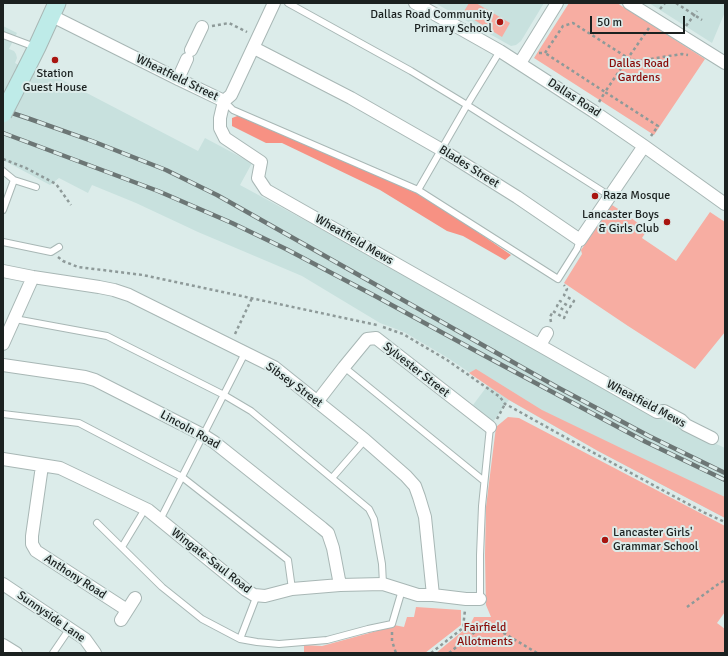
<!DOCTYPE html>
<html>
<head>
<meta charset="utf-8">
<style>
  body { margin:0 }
  #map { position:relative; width:728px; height:656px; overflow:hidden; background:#dcecea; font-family:Signika,sans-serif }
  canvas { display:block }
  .frame { position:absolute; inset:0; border:4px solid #1b2120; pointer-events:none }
  .scale { position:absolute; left:590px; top:16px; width:95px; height:18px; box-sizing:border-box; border:2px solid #1b2120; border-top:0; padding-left:5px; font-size:12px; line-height:14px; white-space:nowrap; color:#1b2120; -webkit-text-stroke:3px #dcecea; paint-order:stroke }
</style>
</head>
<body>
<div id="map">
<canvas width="728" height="656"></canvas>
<div class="frame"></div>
<div class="scale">50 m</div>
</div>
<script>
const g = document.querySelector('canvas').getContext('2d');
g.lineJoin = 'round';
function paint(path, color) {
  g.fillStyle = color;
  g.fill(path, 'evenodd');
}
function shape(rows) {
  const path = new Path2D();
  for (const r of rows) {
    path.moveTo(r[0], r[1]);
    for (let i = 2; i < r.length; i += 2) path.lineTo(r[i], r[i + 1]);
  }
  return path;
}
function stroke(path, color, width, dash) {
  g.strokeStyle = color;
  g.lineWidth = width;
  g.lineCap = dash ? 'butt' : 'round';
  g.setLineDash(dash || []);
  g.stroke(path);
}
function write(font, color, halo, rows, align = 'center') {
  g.font = font + ' Signika,sans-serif';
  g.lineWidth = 4;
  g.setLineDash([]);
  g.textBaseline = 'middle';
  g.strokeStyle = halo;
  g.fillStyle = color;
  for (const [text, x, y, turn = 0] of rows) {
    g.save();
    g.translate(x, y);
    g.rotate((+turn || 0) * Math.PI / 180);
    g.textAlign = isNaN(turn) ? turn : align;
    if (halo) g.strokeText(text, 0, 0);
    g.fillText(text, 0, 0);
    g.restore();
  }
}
paint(shape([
  [435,3,544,3,521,41,516,45,511,46],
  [649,3,725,3,725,12,712,43],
  [3,26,17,33,9,49,14,51,16,54,17,58,15,63,37,75,58,78,198,151,205,138,252,163,240,185,439,293,656,416,725,448,725,518,598,451,509,400,493,422,473,405,488,385,448,358,404,332,380,323,302,276,198,232,136,203,92,185,88,193,59,178,50,185,3,160]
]), '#c8e1de');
paint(shape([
  [469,3,476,3,510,23,502,37,463,13],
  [569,3,617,3,705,59,654,135,534,58],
  [612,205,626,214,647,230,642,238,676,261,710,212,725,222,725,332,695,369,628,326,564,283,582,254,581,250],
  [476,369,542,410,623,449,725,497,725,518,598,451,509,400,469,373],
  [508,417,519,418,725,526,725,612,717,623,725,629,725,653,436,653,470,625,474,617,491,617,486,605,485,555,486,507,496,427],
  [416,607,461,610,461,625,425,653,304,653,304,645,322,646,384,629,394,625,404,627,407,617,414,617]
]), '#f7ada2');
paint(shape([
  [240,115,416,193,463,222,511,255,505,260,463,236,447,231,380,190,282,143,266,143,232,126,232,118]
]), '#f79183');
const lane = shape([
  [288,3,411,71,467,105,610,196],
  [3,35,35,47],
  [224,101,233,110,418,190,558,279,577,249,580,240],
  [3,171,14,180,36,187],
  [418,190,467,105,500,51],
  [3,210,14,180],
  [3,242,51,252,59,247],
  [15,319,107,336,224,395,251,411,369,509,374,519,382,564,383,584],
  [344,367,484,481],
  [3,414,79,423,182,477,191,484,288,560,292,589],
  [332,478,365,440],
  [160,520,245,353],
  [97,523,162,587,202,619,240,639,257,642,279,644,327,640,368,629,392,624,402,590],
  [122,547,145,509],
  [480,599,480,555,482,506,490,427],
  [240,639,257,595],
  [53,653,70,628]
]);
const street = shape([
  [415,3,500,51,593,111,644,146,725,204],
  [629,3,725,63],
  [52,16,178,79,224,101,231,95,274,3],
  [254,48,351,98,442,150,517,197,580,240,644,146],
  [191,50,202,27],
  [520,63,557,3],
  [178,79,187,59],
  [224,101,220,118,220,128,225,138,261,162,258,178,266,190,657,412,664,411,681,420,686,425,712,438],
  [3,271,33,277,99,287,114,290,129,295,274,367,365,440,406,476,415,486,419,497,425,517,433,595],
  [3,344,33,277],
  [540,345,547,333],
  [3,365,85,377,95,380,203,435,214,442,322,528,328,533,333,548,340,585],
  [317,402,344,367,367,339,376,338,490,427],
  [3,459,60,468,148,510,246,590,254,595,265,596,292,589,340,585,383,584,418,595,433,595,466,599,480,599],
  [42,466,32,536,32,544,36,551,127,610],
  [3,584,85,639,95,653],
  [121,620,135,598],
  [3,645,16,653]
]);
const secondary = shape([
  [26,69,37,47,57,3]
]);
stroke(lane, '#a8b7b5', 8);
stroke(street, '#a8b7b5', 14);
stroke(secondary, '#a8b7b5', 19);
stroke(shape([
  [676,3,702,20],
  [660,9,665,3],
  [212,26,229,23,247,32],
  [686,26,697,11],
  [649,28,628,58,637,61,682,54,688,55],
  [539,53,545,53,563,26,573,23,628,58,605,92,545,53],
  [599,102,605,92,658,126,651,136],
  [3,159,26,168,56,184,71,205],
  [58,257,63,261,78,267,143,275,377,325],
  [551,322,550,317,553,311,564,318,567,312,557,306,560,301,570,307,574,301,564,295,567,289,564,285],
  [383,327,403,334,447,360,500,397,505,404,511,407,570,440,703,512,725,522],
  [235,334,252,298],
  [497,419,505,404],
  [687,607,717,585,725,580],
  [392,632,392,641,396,653],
  [431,653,463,628,465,610],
  [449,653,481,627,486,625,492,626,537,653]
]), '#8e9a99', 2.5, [3, 3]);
stroke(lane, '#fff', 6);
stroke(street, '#fff', 12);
stroke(secondary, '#beebe8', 17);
const rail = shape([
  [3,110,30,119,92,141,166,170,217,195,557,387,649,436,725,473],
  [3,133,158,191,232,223,286,249,377,297,485,356,646,442,725,480]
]);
stroke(rail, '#6c7675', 4.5);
stroke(rail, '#dcecea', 3, [9]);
const secondaryBridge = shape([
  [3,114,26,69]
]);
stroke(secondaryBridge, '#a8b7b5', 19, []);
stroke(secondaryBridge, '#beebe8', 17);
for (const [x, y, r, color] of [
  [500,22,4,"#a81510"],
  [55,60,4,"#a81510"],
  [595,196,4,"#a81510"],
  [667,222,4,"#a81510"],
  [605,540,4,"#a81510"]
]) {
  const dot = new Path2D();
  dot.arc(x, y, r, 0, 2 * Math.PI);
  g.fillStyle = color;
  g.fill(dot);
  stroke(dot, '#dcecea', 1.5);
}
write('12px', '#1b2120', '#dcecea', [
  ["Dallas Road Community",492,15],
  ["Primary School",492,29],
  ["Station",55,74,"center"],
  ["Guest House",55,88,"center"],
  ["Raza Mosque",603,196,"left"],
  ["Lancaster Boys",659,215],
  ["& Girls Club",659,229],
  ["Lancaster Girls'",613,533,"left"],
  ["Grammar School",613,547,"left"]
], 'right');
write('12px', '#890d0a', '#dcecea', [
  ["Dallas Road",639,64],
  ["Gardens",639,78],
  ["Fairfield",485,628],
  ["Allotments",485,642]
]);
write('12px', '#1b2120', '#dcecea', [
  ["Wheatfield Street",177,78,26],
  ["Dallas Road",574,98,33],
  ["Blades Street",469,167,32],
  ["Wheatfield Mews",354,240,30],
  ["Sylvester Street",416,370,38],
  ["Sibsey Street",294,385,36],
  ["Wheatfield Mews",646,404,28],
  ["Lincoln Road",190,430,29],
  ["Wingate-Saul Road",211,561,38],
  ["Anthony Road",75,577,33],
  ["Sunnyside Lane",51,617,35]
]);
</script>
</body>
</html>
